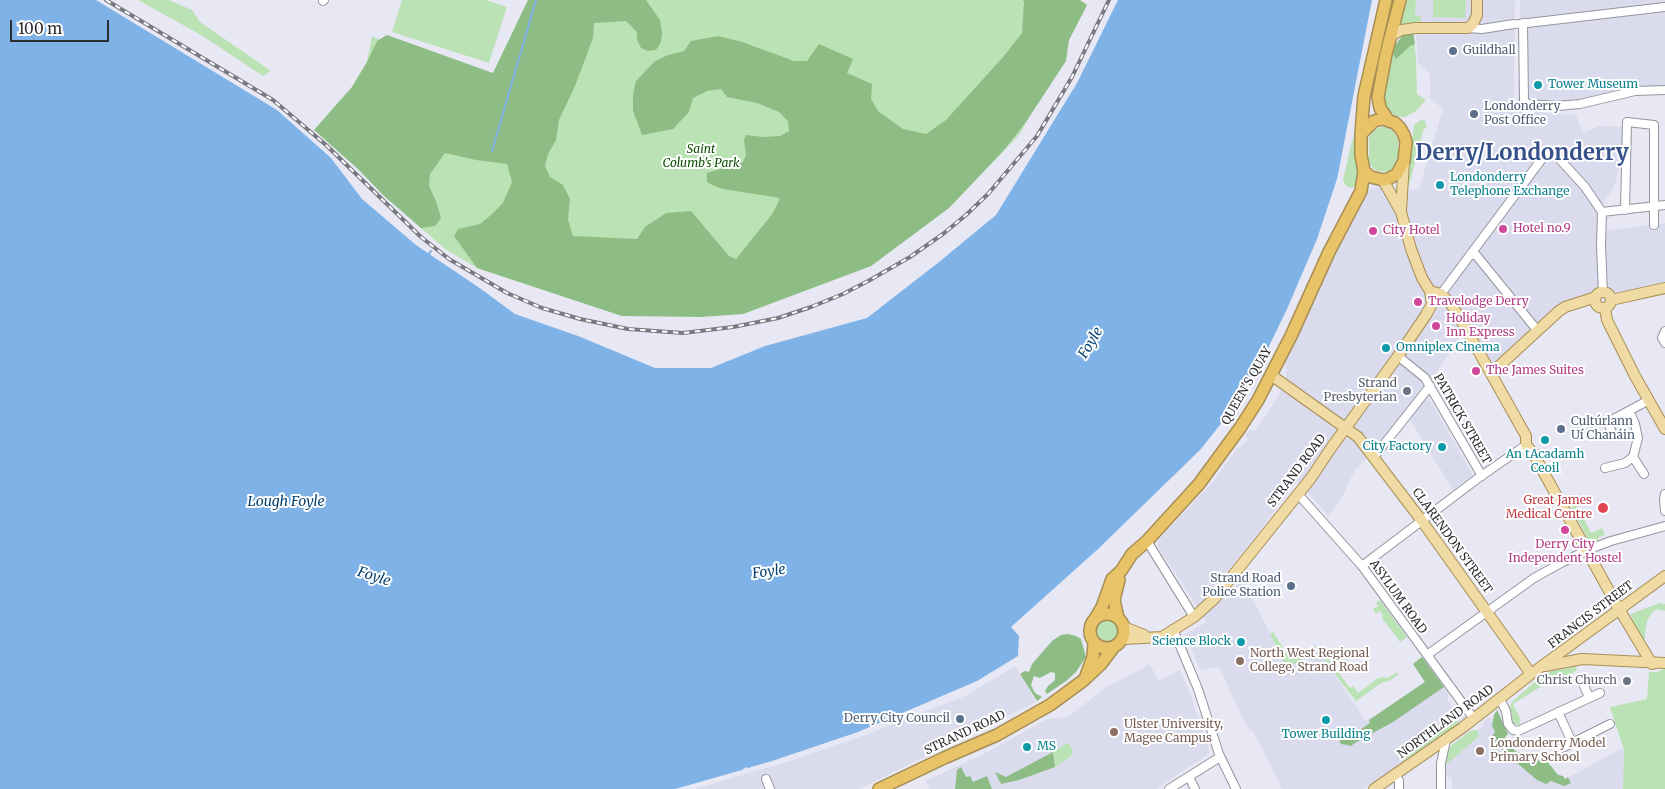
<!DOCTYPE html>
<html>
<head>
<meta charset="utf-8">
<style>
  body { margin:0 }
  #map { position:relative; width:1665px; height:789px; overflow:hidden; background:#e8e8f4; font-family:Merriweather,serif }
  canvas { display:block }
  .scale { position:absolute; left:10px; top:20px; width:99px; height:22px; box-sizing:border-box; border:2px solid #2d2d32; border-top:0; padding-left:6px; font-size:15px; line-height:18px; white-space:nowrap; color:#2d2d32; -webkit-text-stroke:4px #fff; paint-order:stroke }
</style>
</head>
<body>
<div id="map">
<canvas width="1665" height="789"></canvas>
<div class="scale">100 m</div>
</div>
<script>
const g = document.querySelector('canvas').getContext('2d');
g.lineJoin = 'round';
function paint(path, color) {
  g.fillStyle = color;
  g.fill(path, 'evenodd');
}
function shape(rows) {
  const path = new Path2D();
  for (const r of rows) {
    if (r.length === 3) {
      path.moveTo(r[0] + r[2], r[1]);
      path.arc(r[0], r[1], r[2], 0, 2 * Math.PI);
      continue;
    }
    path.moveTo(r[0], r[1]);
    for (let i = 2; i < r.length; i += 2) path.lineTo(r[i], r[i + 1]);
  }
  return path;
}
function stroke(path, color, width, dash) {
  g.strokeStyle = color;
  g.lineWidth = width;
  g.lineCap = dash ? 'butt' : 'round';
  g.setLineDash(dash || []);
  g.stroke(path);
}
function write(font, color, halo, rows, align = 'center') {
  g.font = font + ' Merriweather,serif';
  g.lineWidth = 4;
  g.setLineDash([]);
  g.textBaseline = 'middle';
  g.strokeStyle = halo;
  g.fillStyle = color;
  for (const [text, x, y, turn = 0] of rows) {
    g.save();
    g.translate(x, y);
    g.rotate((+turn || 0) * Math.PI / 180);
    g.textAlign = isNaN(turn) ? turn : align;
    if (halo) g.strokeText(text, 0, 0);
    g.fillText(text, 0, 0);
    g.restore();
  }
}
paint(shape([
  [1416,0,1515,0,1514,109,1568,115,1575,113,1583,133,1599,126,1623,127,1622,160,1614,187,1601,206,1602,231,1665,223,1665,283,1558,310,1494,368,1466,328,1432,379,1423,388,1473,475,1453,490,1409,418,1356,469,1346,487,1346,490,1329,516,1297,481,1255,537,1213,589,1226,600,1242,578,1287,667,1318,650,1366,721,1425,682,1413,664,1422,657,1449,695,1447,699,1453,707,1458,708,1466,718,1363,789,1282,789,1253,731,1247,727,1219,667,1200,670,1185,634,1207,622,1158,547,1159,539,1213,482,1238,447,1240,448,1248,439,1245,436,1250,429,1255,431,1279,395,1286,378,1286,367,1282,365,1363,196,1371,188,1380,187,1386,191,1419,189,1443,109,1430,98,1430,74,1418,63,1415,16],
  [1520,0,1665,0,1665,93,1651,93,1629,96,1567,110,1518,106],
  [1150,664,1158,681,1180,670,1190,693,1210,753,1156,789,929,789,925,781,980,756,1047,719,1068,717,1105,688],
  [1015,666,1036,702,859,789,694,789,793,760,876,731,967,695],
  [1490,717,1520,760,1564,780,1623,748,1625,772,1623,789,1452,789,1452,777,1444,777,1444,765,1453,744,1470,731,1475,731,1483,726,1485,720]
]), '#dbdbee');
paint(shape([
  [138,0,169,0,192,10,200,22,271,71,263,76,201,35],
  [402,0,486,0,507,7,489,63,392,32],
  [528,0,1080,0,1087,5,1020,134,949,208,871,266,743,314,622,316,477,268,445,249,384,196,358,169,314,130,352,87,367,62,372,36,397,49,493,73],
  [1404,0,1416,0,1415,16,1421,16,1421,21,1417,24,1395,31],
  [1433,0,1466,0,1465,18,1433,17],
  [1413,32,1416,57,1417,94,1426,100,1416,111,1405,117,1395,116,1388,111,1382,101,1386,77,1395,45],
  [1421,120,1425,121,1427,129,1424,128,1409,185,1407,185,1414,125],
  [1381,127,1389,127,1392,129,1398,140,1398,161,1393,169,1386,172,1377,171,1371,166,1369,162,1369,137,1374,131],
  [1357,128,1356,163,1359,172,1356,185,1352,188,1346,186,1343,180,1352,141],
  [1576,503,1591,533,1602,528,1605,535,1598,538,1599,541,1592,544,1589,542,1571,506],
  [1380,600,1407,637,1400,642,1382,618,1383,616,1380,611,1376,614,1373,609,1378,606,1376,603],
  [1660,603,1665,604,1665,611,1658,609,1653,611,1647,621,1644,642,1630,614],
  [1107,631,11],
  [1273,632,1290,659,1315,646,1318,650,1287,668,1270,634],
  [1328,658,1350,688,1353,686,1358,693,1378,678,1384,677,1387,678,1396,673,1398,673,1398,675,1389,681,1381,683,1356,701,1328,665,1325,660],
  [1576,666,1577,670,1573,673,1542,686,1513,704,1521,720,1519,721,1521,724,1519,725,1513,723,1510,706,1512,702,1540,677,1551,671],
  [1665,668,1665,789,1623,789,1624,750,1610,707,1647,699,1649,672,1658,672],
  [1455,718,1459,723,1402,762,1399,758],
  [1477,730,1479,736,1448,763,1444,764,1445,753,1453,744,1470,731],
  [1067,743,1070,745,1073,750,1071,756,1055,767,1053,752]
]), '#bbe2b4');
paint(shape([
  [528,0,646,0,660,20,662,33,661,42,656,50,648,51,641,48,637,40,637,32,626,21,594,23,593,38,575,86,559,120,556,140,548,154,545,166,550,177,563,185,570,199,568,220,573,236,637,239,645,227,666,213,691,211,729,256,736,259,773,213,780,198,723,189,714,186,707,182,707,173,743,162,746,155,744,140,746,135,763,137,780,136,789,131,788,121,779,112,757,103,727,97,721,89,707,91,693,98,689,112,673,129,642,135,633,111,633,95,636,81,655,61,668,55,684,51,691,41,718,36,742,42,794,61,807,61,819,44,853,59,847,73,872,84,871,99,878,111,903,129,926,134,946,120,1004,56,1022,33,1024,3,1023,0,1080,0,1087,5,1069,40,1066,61,1026,122,1004,150,949,208,871,266,743,314,701,317,622,316,477,268,454,236,458,229,480,224,491,215,503,203,512,182,507,164,476,160,445,153,430,174,429,186,436,201,441,218,435,226,421,228,383,195,358,169,314,130,352,87,367,62,377,41,387,35,493,73],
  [1413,32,1415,44,1410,46,1396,59,1393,54,1395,45,1404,34],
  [1068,634,1076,636,1081,639,1086,657,1076,672,1066,681,1047,694,1045,691,1048,686,1055,680,1055,673,1051,672,1040,678,1034,676,1031,685,1035,693,1042,697,1037,701,1020,674,1025,671,1029,672,1032,664,1052,641,1061,635],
  [1422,657,1444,687,1393,722,1353,744,1352,746,1341,744,1339,741,1348,738,1370,723,1369,720,1425,682,1413,664],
  [1497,710,1508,734,1505,737,1515,751,1539,760,1546,760,1558,775,1563,776,1565,779,1568,777,1571,783,1564,786,1551,781,1546,784,1537,780,1504,752,1492,737,1495,731,1492,726,1494,715],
  [1053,752,1055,767,1019,780,1001,784,995,772,1006,777],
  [961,767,966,777,970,776,973,782,987,776,992,789,955,789,957,770]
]), '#8dbd85');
paint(shape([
  [0,0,96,0,277,110,331,158,362,199,416,245,481,289,515,314,578,336,655,368,711,368,765,346,867,318,939,262,996,215,1077,83,1118,0,1372,0,1337,179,1317,239,1287,309,1257,371,1230,412,1201,449,1097,550,1011,627,1019,636,1018,656,977,681,858,732,772,761,748,768,746,767,742,770,675,789,0,789]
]), '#7fb3e8');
stroke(shape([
  [492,151,536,0],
  [429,254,431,251]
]), '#7fb3e8', 2);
const minor = shape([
  [323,1,324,0],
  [1523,23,1524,101,1528,104,1557,106,1580,104,1635,91,1665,90],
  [1519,24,1665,7],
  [1468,28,1482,29,1514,24],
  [1625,210,1627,122,1654,125,1654,225],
  [1602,212,1665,205],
  [1470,255,1476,255,1537,330],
  [1441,294,1547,152,1554,153,1585,187,1602,212,1601,245,1603,293],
  [1665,331,1662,338,1665,343],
  [1398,356,1425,378,1482,476],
  [1612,433,1608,422,1649,400],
  [1374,457,1430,386],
  [1633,457,1644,474],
  [1605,468,1625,463,1633,457,1638,438,1635,424,1629,411],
  [1298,494,1362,566,1474,719],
  [1665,494,1664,499,1665,511],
  [1147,541,1194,617],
  [1362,566,1477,479,1526,445],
  [1173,629,1198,689,1219,754,1236,789],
  [1427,655,1534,578,1561,563,1587,550,1611,541,1665,526],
  [1584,686,1589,697],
  [1500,699,1506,711,1508,724,1513,730,1518,731,1600,693],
  [1558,712,1572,742],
  [1558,750,1610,724],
  [1395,774,1399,781,1399,789],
  [1189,777,1195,789],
  [766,779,770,789],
  [1169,789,1220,757],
  [1441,789,1441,763,1446,740]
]);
const major = shape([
  [1391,36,1401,30,1416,28,1468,28,1473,24,1477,15,1477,0],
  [1401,211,1404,161],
  [1430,291,1441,294,1451,304,1462,322,1526,436,1526,445,1533,453,1619,609,1652,664],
  [1603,300,8],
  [1611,300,1665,288],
  [1605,308,1607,320,1635,376,1665,429],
  [1491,372,1498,367,1559,311,1565,307,1596,297],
  [1271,375,1358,437,1422,521,1531,674],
  [1124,627,1144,635],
  [1123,639,1162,637,1194,617,1214,599,1311,478,1331,448,1398,356,1426,315,1432,304,1430,291,1422,278,1411,249,1401,212,1383,180],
  [1545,666,1582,659,1665,663],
  [1374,789,1462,728,1531,674,1665,576]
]);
const highway = shape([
  [1388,120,1380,108,1378,97,1386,54,1400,0],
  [1361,134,1374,121,1383,119,1395,123,1400,128,1404,135,1406,142,1404,161,1397,174,1388,179,1383,180,1371,177,1364,171,1361,155,1361,134,1364,96,1386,0],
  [1107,631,17],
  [1096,617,1102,607,1112,579,1121,571,1132,554,1147,541,1199,484,1240,428,1258,400,1291,336,1329,252,1361,191,1364,171],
  [1118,618,1114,600,1119,580],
  [1086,676,1093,657,1094,643],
  [879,789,944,758,997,735,1050,705,1084,680,1101,664,1113,648]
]);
stroke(minor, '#94949f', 10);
stroke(major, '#a78e55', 12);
stroke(highway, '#a78e55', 14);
stroke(minor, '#fff', 8);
stroke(major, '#f1dba4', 10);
stroke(highway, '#e8c368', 11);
const rail = shape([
  [106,0,273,100,326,145,421,237,449,259,507,293,542,308,580,319,628,329,683,333,733,327,778,318,811,307,843,294,870,280,910,257,943,234,966,215,988,194,1037,136,1072,77,1109,0]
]);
stroke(rail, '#797981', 4);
stroke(rail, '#fff', 2, [5.5]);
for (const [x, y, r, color] of [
  [1453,51,5,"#5c6f8a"],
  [1538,85,5,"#0f9aa8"],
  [1474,114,5,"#5c6f8a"],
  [1440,185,5,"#0f9aa8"],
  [1503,229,5,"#d1479c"],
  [1373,231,5,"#d1479c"],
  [1418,302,5,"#d1479c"],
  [1436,326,5,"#d1479c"],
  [1386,348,5,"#0f9aa8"],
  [1476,371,5,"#d1479c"],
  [1407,391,5,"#6b7280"],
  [1561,429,5,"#5c6f8a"],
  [1545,440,5,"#0f9aa8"],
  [1442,447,5,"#0f9aa8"],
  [1603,508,6,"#e0444e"],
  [1565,530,5,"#d1479c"],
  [1291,586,5,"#5c6f8a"],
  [1241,642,5,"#0f9aa8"],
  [1240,661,5,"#8d6e63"],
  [1627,681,5,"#6b7280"],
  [960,719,5,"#5c6f8a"],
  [1326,720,5,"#0f9aa8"],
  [1114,732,5,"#8d6e63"],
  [1027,747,5,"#0f9aa8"],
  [1480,751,5,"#8d6e63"]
]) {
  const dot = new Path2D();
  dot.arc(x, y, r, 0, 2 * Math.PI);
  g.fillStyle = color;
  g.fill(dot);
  stroke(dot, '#fff', 2);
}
write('12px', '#4e5e75', '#fff', [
  ["Guildhall",1463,51],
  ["Londonderry",1484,107],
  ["Post Office",1484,121],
  ["Cultúrlann",1571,422],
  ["Uí Chanáin",1571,436],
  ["Strand Road",1281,579,"right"],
  ["Police Station",1281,593,"right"],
  ["Derry City Council",950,719,"right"]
], 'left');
write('12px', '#0d838f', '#fff', [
  ["Tower Museum",1548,85],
  ["Londonderry",1450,178],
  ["Telephone Exchange",1450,192],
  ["Omniplex Cinema",1396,348],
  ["City Factory",1432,447,"right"],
  ["An tAcadamh",1545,455,"center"],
  ["Ceoil",1545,469,"center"],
  ["Science Block",1231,642,"right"],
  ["Tower Building",1326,735,"center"],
  ["MS",1037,747]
], 'left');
write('italic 12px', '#0d5000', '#fff', [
  ["Saint",701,150],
  ["Columb's Park",701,164]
]);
write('12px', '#b23c85', '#fff', [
  ["Hotel no.9",1513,229],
  ["City Hotel",1383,231],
  ["Travelodge Derry",1428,302],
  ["Holiday",1446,319],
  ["Inn Express",1446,333],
  ["The James Suites",1486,371],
  ["Derry City",1565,545,"center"],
  ["Independent Hostel",1565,559,"center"]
], 'left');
write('12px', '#5b616d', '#fff', [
  ["Strand",1397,384],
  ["Presbyterian",1397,398],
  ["Christ Church",1617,681]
], 'right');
write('12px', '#2d2d32', '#fff', [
  ["QUEEN'S QUAY",1247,386,-60],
  ["PATRICK STREET",1462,419,60],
  ["STRAND ROAD",1297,471,-53],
  ["CLARENDON STREET",1452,541,54],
  ["ASYLUM ROAD",1398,597,54],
  ["FRANCIS STREET",1591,615,-37],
  ["NORTHLAND ROAD",1446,722,-36],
  ["STRAND ROAD",965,733,-25]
]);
write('12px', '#be3a42', '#fff', [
  ["Great James",1592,501],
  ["Medical Centre",1592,515]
], 'right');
write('12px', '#785e54', '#fff', [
  ["North West Regional",1250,654],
  ["College, Strand Road",1250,668],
  ["Ulster University,",1124,725],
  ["Magee Campus",1124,739],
  ["Londonderry Model",1490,744],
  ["Primary School",1490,758]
], 'left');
write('italic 14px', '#074272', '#fff', [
  ["Foyle",1091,343,-59],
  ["Lough Foyle",286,502],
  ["Foyle",769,572,-8],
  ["Foyle",374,577,18]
]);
write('bold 22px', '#36518a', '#fff', [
  ["Derry/Londonderry",1522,154]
]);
</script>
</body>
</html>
